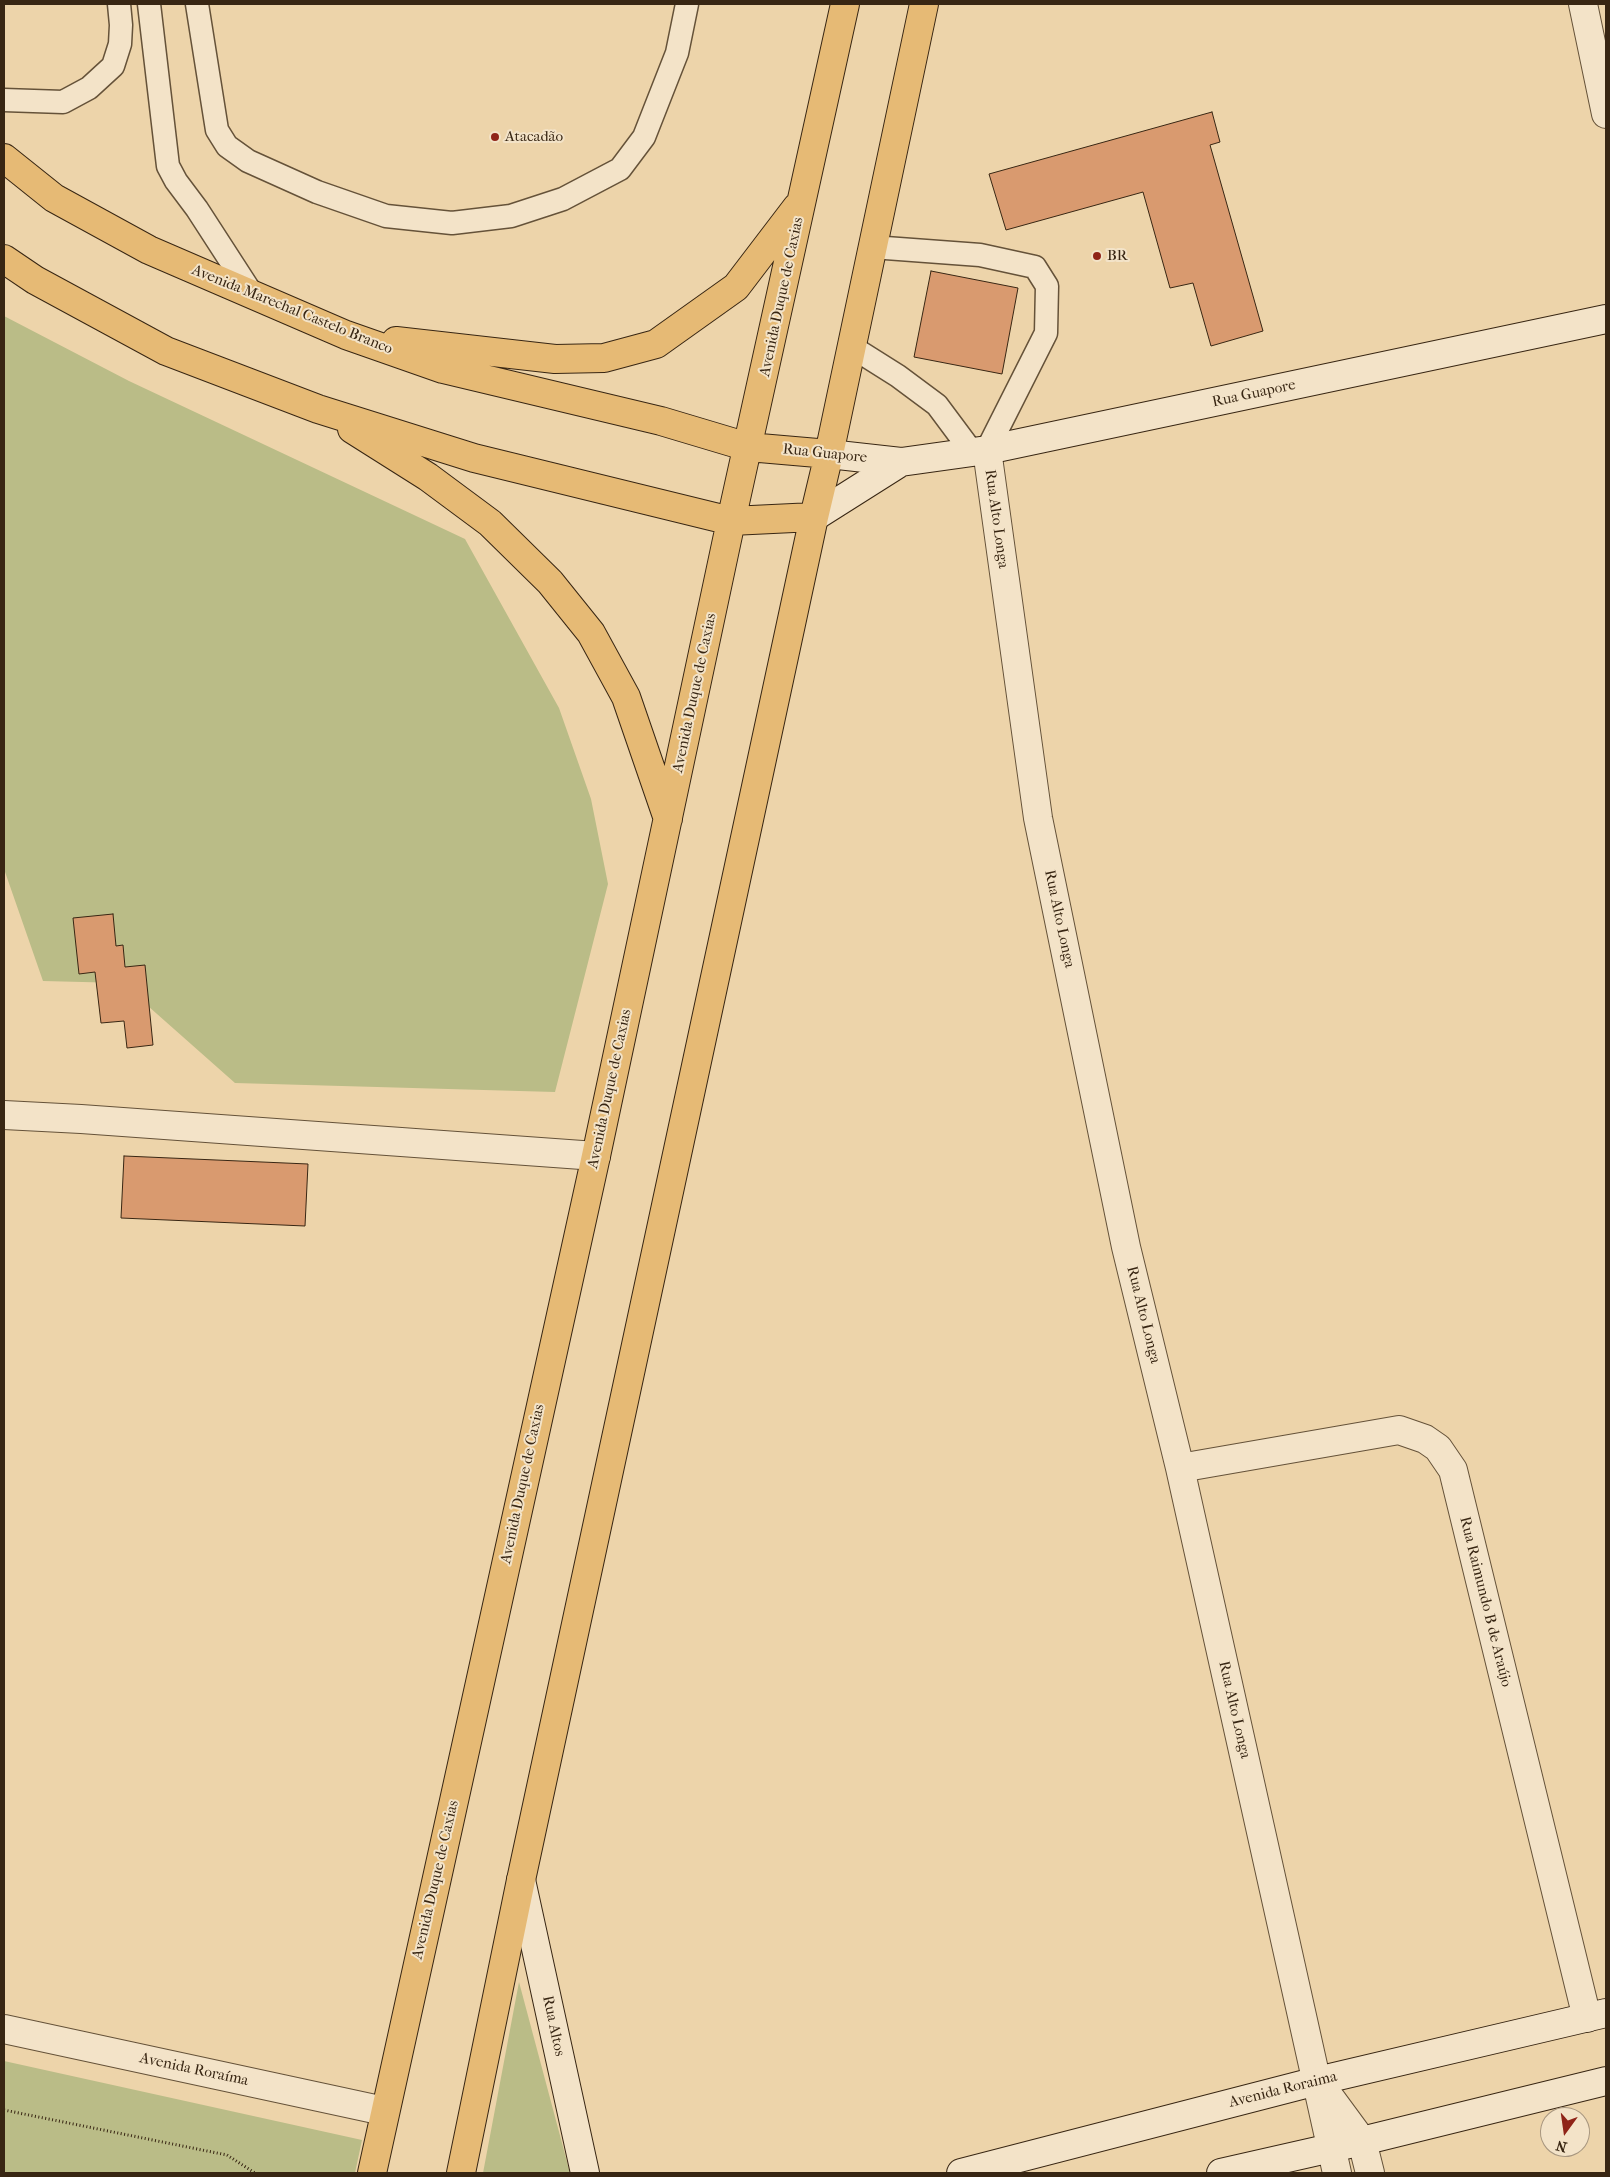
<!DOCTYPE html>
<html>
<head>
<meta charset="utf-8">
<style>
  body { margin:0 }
  #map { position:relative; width:1610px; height:2177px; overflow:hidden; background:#edd4aa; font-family:"IM FELL French Canon",serif }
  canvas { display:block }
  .frame { position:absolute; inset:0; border:5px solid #382613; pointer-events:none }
  .north { position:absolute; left:1540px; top:2107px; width:50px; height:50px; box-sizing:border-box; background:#f3e3c8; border:1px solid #a89780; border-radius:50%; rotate:194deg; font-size:14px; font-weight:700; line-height:20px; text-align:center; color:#382613 }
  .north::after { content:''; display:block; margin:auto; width:18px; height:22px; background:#8f2418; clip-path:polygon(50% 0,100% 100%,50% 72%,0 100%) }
</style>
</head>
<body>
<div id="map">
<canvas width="1610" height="2177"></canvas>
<div class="frame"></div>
<div class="north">N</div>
</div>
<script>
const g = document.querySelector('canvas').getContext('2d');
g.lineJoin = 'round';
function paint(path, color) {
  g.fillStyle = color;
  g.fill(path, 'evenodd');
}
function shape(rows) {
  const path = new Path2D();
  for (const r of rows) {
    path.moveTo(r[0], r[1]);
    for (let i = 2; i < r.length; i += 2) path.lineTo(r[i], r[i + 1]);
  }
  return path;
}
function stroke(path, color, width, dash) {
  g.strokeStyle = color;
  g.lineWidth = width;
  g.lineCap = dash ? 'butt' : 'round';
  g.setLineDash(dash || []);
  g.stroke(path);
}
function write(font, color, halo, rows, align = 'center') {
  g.font = font + ' "IM FELL French Canon",serif';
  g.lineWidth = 4;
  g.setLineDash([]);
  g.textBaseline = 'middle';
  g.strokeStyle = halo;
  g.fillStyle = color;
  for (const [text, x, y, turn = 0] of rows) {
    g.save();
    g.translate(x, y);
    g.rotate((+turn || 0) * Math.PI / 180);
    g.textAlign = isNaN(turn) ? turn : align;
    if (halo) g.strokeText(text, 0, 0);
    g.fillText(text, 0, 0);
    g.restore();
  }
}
paint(shape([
  [4,316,129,381,465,539,559,708,591,799,608,884,555,1092,235,1083,122,983,43,981,4,869],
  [519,1982,570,2173,483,2173],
  [4,2061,362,2140,355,2173,4,2173]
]), '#babc87');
const building = shape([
  [1212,112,1220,142,1210,145,1263,331,1211,346,1193,283,1170,288,1143,192,1006,230,989,174,1212,112],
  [931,271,1018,288,1002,374,914,357,931,271],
  [113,914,116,946,123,945,125,967,145,965,153,1045,127,1048,124,1021,101,1023,95,972,79,974,73,918,113,914],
  [124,1156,308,1164,305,1226,121,1218,124,1156]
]);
paint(building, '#d99a6f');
stroke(building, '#382613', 1);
const lane = shape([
  [149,4,168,166,176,181,197,209,252,294],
  [197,4,217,130,227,146,248,161,317,192,386,216,452,223,511,216,563,199,620,169,644,137,677,53,687,4],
  [4,100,63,102,89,88,113,66,120,44,121,25,119,4],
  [872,247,980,255,1035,267,1047,286,1046,333,987,450],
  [852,347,898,376,937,405,972,452]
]);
const street = shape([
  [1583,4,1606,114],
  [987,450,1038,818,1126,1247,1180,1468,1337,2173],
  [4,1115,81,1119,596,1156],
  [1180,1468,1399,1430,1425,1439,1438,1448,1453,1470,1587,2018],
  [4,2029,384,2111],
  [1323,2088,1362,2141,1370,2173]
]);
const secondary = shape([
  [829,454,901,462,987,450,1606,319],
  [814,517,901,462],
  [521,1880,585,2173],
  [961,2173,1317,2081,1606,2013],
  [1221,2173,1362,2141,1606,2081]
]);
const primary = shape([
  [4,158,54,198,149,250,346,335,443,369,661,421,748,447,829,454],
  [4,259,35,280,166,351,318,409,474,458,731,521,814,517],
  [396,341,555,359,604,358,656,344,736,287,797,207],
  [352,429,428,477,490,523,550,582,591,633,626,697,668,819],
  [372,2173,596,1156,731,521,845,4],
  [461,2173,521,1880,814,517,829,454,924,4]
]);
stroke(lane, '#655239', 25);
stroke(street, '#655239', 30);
stroke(secondary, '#382613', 30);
stroke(primary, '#382613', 30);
stroke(shape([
  [4,2110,227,2155,255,2173]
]), '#382613', 3, [1, 2.5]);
stroke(lane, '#f3e3c8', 22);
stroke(street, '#f3e3c8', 28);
stroke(secondary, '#f3e3c8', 28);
stroke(primary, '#e6ba75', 28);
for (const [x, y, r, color] of [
  [495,137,5,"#8f2418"],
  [1097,256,5,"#8f2418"]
]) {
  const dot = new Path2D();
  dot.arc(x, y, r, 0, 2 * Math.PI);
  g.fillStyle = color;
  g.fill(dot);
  stroke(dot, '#f3e3c8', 2);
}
write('15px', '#382613', '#f3e3c8', [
  ["Atacadão",505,137],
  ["BR",1107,256]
], 'left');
write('15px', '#382613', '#f3e3c8', [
  ["Avenida Duque de Caxias",782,297,-78],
  ["Avenida Marechal Castelo Branco",292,310,22],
  ["Rua Guapore",1254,394,-12],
  ["Rua Guapore",825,454,6],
  ["Rua Alto Longa",996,519,82],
  ["Avenida Duque de Caxias",695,693,-78],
  ["Rua Alto Longa",1059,919,78],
  ["Avenida Duque de Caxias",610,1089,-78],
  ["Rua Alto Longa",1143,1315,76],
  ["Avenida Duque de Caxias",523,1484,-78],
  ["Rua Raimundo B de Araújo",1485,1602,76],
  ["Rua Alto Longa",1234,1710,77],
  ["Avenida Duque de Caxias",436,1880,-77],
  ["Rua Altos",553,2026,78],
  ["Avenida Roraíma",194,2070,12],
  ["Avenida Roraima",1283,2090,-14]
]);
</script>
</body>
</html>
